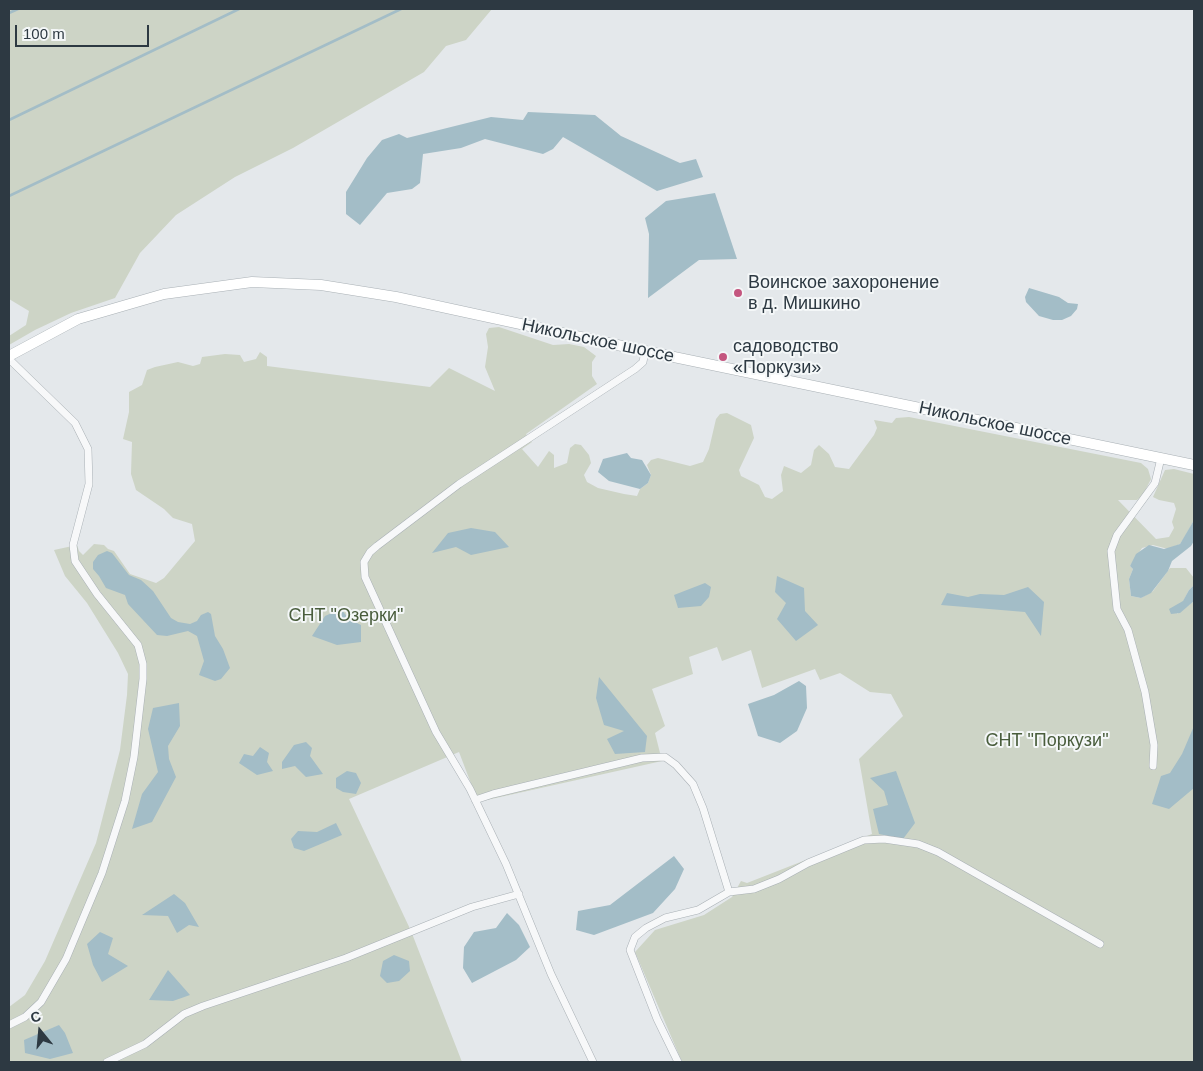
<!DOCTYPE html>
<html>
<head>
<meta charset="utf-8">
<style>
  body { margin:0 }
  #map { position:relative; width:1203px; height:1071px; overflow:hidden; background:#e4e8eb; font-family:Helvetica,sans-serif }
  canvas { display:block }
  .frame { position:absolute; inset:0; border:10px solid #2d3942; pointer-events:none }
  .north { position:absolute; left:15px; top:1006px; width:50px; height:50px; -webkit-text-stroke:4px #f4f7f8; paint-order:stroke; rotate:343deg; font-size:14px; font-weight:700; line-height:20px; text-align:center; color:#2d3942 }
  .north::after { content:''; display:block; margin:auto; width:18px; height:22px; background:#2d3942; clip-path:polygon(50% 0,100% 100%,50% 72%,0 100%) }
  .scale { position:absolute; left:15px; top:25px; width:134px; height:22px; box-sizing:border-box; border:2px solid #2d3942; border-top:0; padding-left:6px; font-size:15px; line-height:18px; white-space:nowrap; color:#2d3942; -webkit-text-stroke:4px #f4f7f8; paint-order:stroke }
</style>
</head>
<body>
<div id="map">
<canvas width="1203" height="1071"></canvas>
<div class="frame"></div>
<div class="north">С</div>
<div class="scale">100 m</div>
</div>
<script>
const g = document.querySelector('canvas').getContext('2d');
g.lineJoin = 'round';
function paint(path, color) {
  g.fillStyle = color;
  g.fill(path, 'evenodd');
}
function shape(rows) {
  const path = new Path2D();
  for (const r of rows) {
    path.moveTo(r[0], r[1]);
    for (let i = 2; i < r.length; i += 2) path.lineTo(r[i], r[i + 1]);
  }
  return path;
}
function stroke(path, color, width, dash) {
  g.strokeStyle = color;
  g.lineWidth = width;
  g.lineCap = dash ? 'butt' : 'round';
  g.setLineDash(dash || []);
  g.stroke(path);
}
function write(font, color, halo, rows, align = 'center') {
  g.font = font + ' Helvetica,sans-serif';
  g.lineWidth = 4;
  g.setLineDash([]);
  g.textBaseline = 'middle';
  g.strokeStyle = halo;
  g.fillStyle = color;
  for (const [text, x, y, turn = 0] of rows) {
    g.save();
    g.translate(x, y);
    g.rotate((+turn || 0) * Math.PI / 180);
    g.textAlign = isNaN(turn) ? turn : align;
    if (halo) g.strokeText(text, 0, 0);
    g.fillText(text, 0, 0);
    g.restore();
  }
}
paint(shape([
  [9,9,492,9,466,40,446,46,424,72,293,148,235,177,176,215,140,253,115,298,71,313,35,330,9,345,9,336,26,325,29,311,9,299],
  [499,327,553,345,569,344,584,347,596,356,592,362,592,376,597,384,526,434,532,442,522,449,538,467,549,451,554,455,554,468,567,463,570,448,575,444,581,445,589,455,591,463,584,475,587,482,598,488,624,494,637,496,640,489,648,483,651,475,647,465,651,460,658,458,690,466,703,462,709,449,716,419,720,414,727,413,751,425,754,438,739,470,741,476,759,485,765,497,772,499,783,491,781,475,784,466,801,473,811,465,814,450,819,445,829,454,835,467,849,469,874,435,877,428,874,420,892,423,896,418,909,417,1141,463,1148,469,1151,479,1143,495,1137,500,1118,500,1156,539,1169,537,1174,528,1172,522,1176,509,1174,503,1159,500,1153,497,1165,470,1174,469,1194,474,1194,520,1184,538,1180,544,1168,549,1153,545,1142,548,1130,566,1133,569,1129,579,1131,596,1141,598,1153,591,1170,568,1186,568,1194,578,1194,585,1189,590,1177,614,1194,601,1194,1062,682,1062,635,952,655,930,704,915,732,897,741,881,747,883,872,834,859,759,903,716,891,694,870,692,840,673,820,680,815,669,762,688,751,650,722,661,717,647,689,657,693,674,652,689,665,726,655,733,662,761,478,802,459,752,349,799,411,931,462,1062,9,1062,9,1007,25,995,45,961,96,843,120,750,127,695,128,674,118,653,87,603,65,576,54,550,77,545,79,551,83,555,94,544,104,545,108,549,114,551,130,574,156,583,164,578,195,541,192,524,173,518,164,509,136,490,131,474,132,442,123,439,129,412,129,392,142,385,147,370,155,367,178,362,193,366,200,364,202,357,225,354,240,355,244,362,256,359,260,352,267,357,267,366,430,387,449,368,495,391,485,367,488,347,486,334,489,328]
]), '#cdd4c6');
paint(shape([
  [528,112,595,115,621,136,680,163,696,159,703,177,657,191,563,137,553,149,543,154,485,139,461,148,423,154,420,183,412,189,387,193,360,225,346,214,346,192,367,158,382,140,399,134,407,138,491,117,523,120],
  [715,193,737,259,699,260,648,298,649,234,645,218,666,201],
  [1029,288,1059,297,1068,303,1078,304,1077,309,1071,316,1062,320,1053,320,1039,316,1026,302,1025,297],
  [627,453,631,458,642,460,651,475,648,483,640,489,609,481,598,472,603,459],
  [1194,520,1194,541,1191,546,1172,561,1168,571,1151,593,1141,598,1131,596,1129,579,1133,569,1130,566,1136,554,1149,545,1164,549,1180,544],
  [471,528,495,532,509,547,471,555,456,547,432,553,448,533],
  [107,551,112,553,129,575,141,580,153,591,171,618,178,622,190,624,197,621,201,615,208,612,211,614,215,636,223,649,230,668,221,679,215,681,199,675,204,661,197,636,188,631,167,636,157,635,128,604,125,595,106,588,99,576,93,569,93,562,98,555],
  [777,576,804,588,805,611,818,625,796,641,777,619,786,603,775,592],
  [705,583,711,587,709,597,701,606,678,608,674,595],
  [1194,585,1194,601,1180,613,1171,614,1169,609,1183,601,1189,590],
  [1028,587,1044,602,1041,636,1025,612,941,605,947,593,968,597,980,594,1004,595],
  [341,609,349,619,361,625,361,642,337,645,312,636,325,616],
  [599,677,647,736,645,752,615,754,607,739,624,731,604,725,596,698],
  [799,681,806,686,807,708,797,731,780,743,758,736,748,704,774,695],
  [179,703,180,726,168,746,169,759,176,777,152,822,132,829,142,794,158,772,148,729,153,708],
  [1194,726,1194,788,1169,809,1152,804,1161,776,1170,773,1182,754],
  [306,742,312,748,310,756,323,774,306,777,295,766,282,769,282,762,294,745],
  [260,747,269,753,267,762,273,771,257,775,239,763,244,754,253,756],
  [347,771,356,773,361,783,356,794,343,792,336,788,336,778],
  [896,771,915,823,903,839,879,834,873,809,888,805,884,791,870,778],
  [336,823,342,835,304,851,294,848,291,839,298,831,317,832],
  [674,856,684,869,675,889,653,913,594,935,576,930,578,911,610,905],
  [174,894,185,903,199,927,189,925,177,933,168,916,142,915],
  [507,913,519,925,530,947,516,960,472,983,463,968,464,947,474,932,496,928],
  [100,932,113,938,108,954,128,966,102,982,93,965,87,944],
  [394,955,409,961,410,971,399,981,387,983,380,976,383,961],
  [168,970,190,995,173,1001,149,1000],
  [59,1025,65,1033,73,1053,50,1059,25,1053,24,1040]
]), '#a3bdc7');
stroke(shape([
  [9,13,18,9],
  [9,120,239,9],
  [9,196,401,9]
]), '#a3bdc7', 2.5);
const minor = shape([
  [9,359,75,423,88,449,89,484,73,545,75,561,97,594,138,645,143,664,143,679,134,757,125,801,102,873,66,959,41,1002,25,1017,9,1025],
  [1153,766,1154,745,1145,692,1128,630,1117,609,1111,551,1117,535,1155,483,1161,458],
  [475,800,493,794,642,758,665,757,676,765,693,784,703,808,729,892],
  [107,1062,145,1044,184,1014,203,1006,346,958,472,907,519,894],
  [593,1062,551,974,506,864,470,789,436,732,365,577,364,562,370,552,377,546,459,484,635,369,643,362,645,351],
  [678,1062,657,1019,630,950,635,937,646,928,665,918,698,910,729,892,754,889,779,879,808,863,864,840,884,839,918,844,938,852,1100,944]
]);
const secondary = shape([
  [9,356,78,319,164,294,252,282,321,285,396,297,645,351,1194,465]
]);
stroke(minor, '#a9b0b5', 8);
stroke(secondary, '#a9b0b5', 11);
stroke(minor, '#f7f8f9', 7);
stroke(secondary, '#fff', 10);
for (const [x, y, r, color] of [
  [738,293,5,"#c4567f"],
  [723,357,5,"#c4567f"]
]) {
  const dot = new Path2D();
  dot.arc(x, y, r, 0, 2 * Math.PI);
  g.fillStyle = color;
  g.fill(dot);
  stroke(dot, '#f4f7f8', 2);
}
write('18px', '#2d3942', '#f4f7f8', [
  ["Воинское захоронение",748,283],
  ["в д. Мишкино",748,304],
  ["садоводство",733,347],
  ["«Поркузи»",733,368]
], 'left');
write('18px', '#2d3942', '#f4f7f8', [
  ["Никольское шоссе",598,341,12],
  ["Никольское шоссе",995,424,12]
]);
write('18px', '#495d3c', '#f4f7f8', [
  ["СНТ \"Озерки\"",346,616],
  ["СНТ \"Поркузи\"",1047,741]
]);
</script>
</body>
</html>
